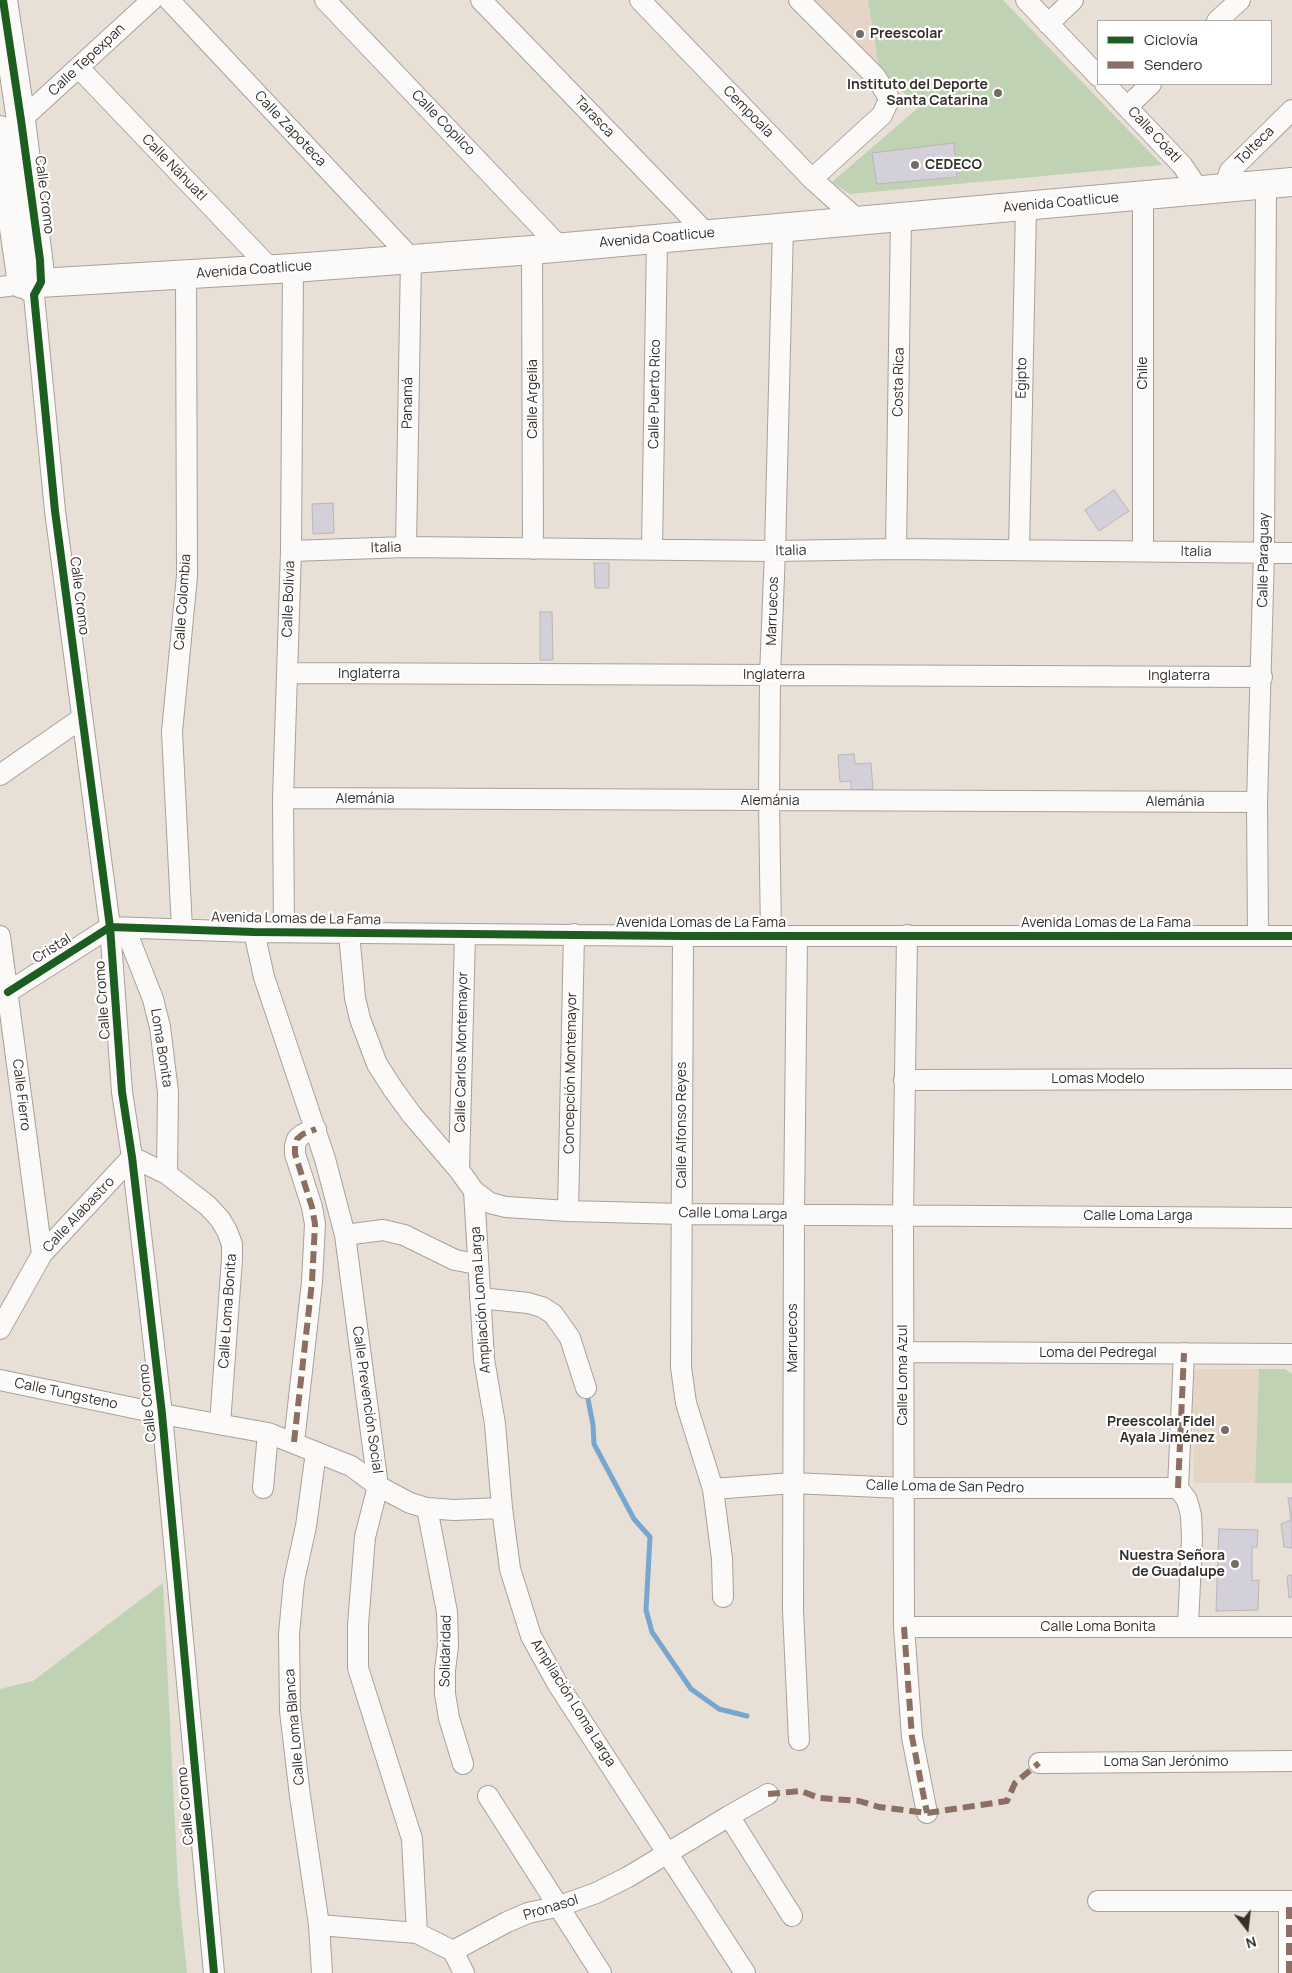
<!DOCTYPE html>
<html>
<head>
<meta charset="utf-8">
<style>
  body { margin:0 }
  #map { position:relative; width:1292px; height:1973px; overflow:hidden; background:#e8dfd7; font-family:Manrope,sans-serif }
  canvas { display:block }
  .legend { position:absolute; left:1097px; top:20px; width:175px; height:65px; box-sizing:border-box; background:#fff; border:1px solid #aeacaa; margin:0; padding:6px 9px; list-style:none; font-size:15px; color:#352f2a }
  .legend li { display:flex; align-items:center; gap:10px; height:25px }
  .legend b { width:25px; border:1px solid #aeacaa }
  .north { position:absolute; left:1222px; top:1903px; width:50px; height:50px; -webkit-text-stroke:4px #fff; paint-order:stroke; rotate:164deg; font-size:14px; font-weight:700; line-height:20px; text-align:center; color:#352f2a }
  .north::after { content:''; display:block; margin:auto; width:18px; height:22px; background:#352f2a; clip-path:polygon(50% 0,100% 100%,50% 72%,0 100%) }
</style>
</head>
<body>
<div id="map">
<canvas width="1292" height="1973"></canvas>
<ul class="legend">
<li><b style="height:6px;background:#1b5e20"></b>Ciclovía</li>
<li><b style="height:6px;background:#8d6e63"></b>Sendero</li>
</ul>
<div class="north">N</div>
</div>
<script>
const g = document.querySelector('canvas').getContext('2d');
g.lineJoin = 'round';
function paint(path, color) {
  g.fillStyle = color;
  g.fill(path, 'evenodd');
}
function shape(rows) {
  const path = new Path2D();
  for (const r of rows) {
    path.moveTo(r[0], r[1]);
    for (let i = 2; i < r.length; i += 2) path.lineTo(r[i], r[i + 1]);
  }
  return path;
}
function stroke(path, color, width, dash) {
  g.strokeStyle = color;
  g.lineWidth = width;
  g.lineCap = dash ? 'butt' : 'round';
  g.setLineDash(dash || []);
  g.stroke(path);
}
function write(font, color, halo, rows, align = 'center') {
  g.font = font + ' Manrope,sans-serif';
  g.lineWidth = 4.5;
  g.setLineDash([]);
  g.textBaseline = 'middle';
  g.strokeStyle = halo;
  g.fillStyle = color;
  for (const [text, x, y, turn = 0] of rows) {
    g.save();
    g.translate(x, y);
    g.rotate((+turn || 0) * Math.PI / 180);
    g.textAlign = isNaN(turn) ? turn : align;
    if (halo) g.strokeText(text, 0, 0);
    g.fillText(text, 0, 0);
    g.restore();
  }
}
paint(shape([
  [813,0,868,0,879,67],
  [1196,1369,1259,1369,1255,1483,1194,1483,1192,1376]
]), '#e5d5c7');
paint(shape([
  [868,0,1003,0,1162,165,850,194,832,182,918,108,879,67],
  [1259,1369,1285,1369,1292,1374,1292,1483,1255,1483],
  [163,1583,178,1885,187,1973,0,1973,0,1689,33,1681]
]), '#bfd3b4');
stroke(shape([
  [588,1399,593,1425,594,1444,634,1519,650,1537,646,1610,652,1632,691,1689,719,1709,747,1716]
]), '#77a6cf', 5);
const building = shape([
  [954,143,957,177,877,184,872,153,954,143],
  [1114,490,1129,511,1099,531,1085,510,1114,490],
  [333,503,334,533,313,534,312,504,333,503],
  [594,563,609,563,609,588,595,588,594,563],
  [540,612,552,612,553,660,540,660,540,612],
  [854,754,855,764,871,763,873,789,851,791,851,781,840,782,838,755,854,754],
  [1288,1498,1292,1498,1292,1548,1284,1547,1281,1524,1291,1520,1288,1498],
  [1219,1529,1258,1530,1257,1547,1252,1547,1252,1581,1259,1580,1258,1610,1216,1611,1219,1529],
  [1292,1575,1292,1597,1289,1598,1287,1576,1292,1575]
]);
paint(building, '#d4d0d9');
stroke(building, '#b9b6b5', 1);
const street = shape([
  [169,0,411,258,406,547],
  [325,0,560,247],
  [481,0,707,234],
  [640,0,812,179,859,221],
  [799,0,875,76,888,96,888,102,882,115,812,179],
  [1026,0,1098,76],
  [1217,21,1240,0],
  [1048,24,1073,0],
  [79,68,270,268],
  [1105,84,1182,165,1199,190],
  [1127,107,1151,84],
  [21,120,152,0],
  [1224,187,1230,171,1292,110],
  [532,250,533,549],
  [41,282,34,295,55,511,110,927,122,1092,132,1157,162,1414,214,1973],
  [0,287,22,284,30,292],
  [652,549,657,239],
  [896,549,901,216],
  [1019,550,1026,206],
  [291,551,406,547,775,551,896,549,1292,553],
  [1143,551,1143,195],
  [287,673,1262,677],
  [0,775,82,718],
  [283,798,1257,802],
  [125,928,153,999,160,1027,168,1092,167,1174],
  [182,929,172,732,187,576,186,274],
  [284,931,283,798,291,551,293,268],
  [254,932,264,977,325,1159,345,1235,378,1486,365,1537,358,1625,358,1668,412,1839,417,1933],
  [349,933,355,998,360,1019,377,1064,393,1089,412,1115,459,1170,474,1191,490,1203,506,1207,568,1211,682,1214,1292,1218],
  [907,935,903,1215,904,1627,912,1737,927,1813],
  [0,936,42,1254],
  [683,936,681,1367,686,1403,713,1489,722,1559,723,1597],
  [771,936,769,801,770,675,775,551,783,226],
  [797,936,794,1215,793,1610,799,1740],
  [1258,936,1257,802,1264,553,1266,184],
  [8,992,110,927,254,932,683,936,1292,936],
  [904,1080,1292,1079],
  [459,1170,465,934],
  [474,1191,484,1359,495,1424,502,1508,510,1569,531,1636,557,1683,745,1973],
  [568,1211,574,934],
  [345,1235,383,1230,404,1235,455,1260,477,1264],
  [480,1298,528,1303,542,1307,553,1314,570,1338,586,1388],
  [0,1329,42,1254,132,1157,167,1174,208,1206,220,1219,227,1231,232,1244,232,1259,220,1424],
  [904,1352,1292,1354],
  [1184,1353,1178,1488,1187,1500,1191,1515,1192,1538,1188,1626],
  [0,1380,162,1414,268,1433,351,1466,378,1486,410,1503,427,1508,454,1510,502,1508],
  [294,1442,312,1282,315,1224,312,1207,295,1154,295,1146,297,1139,303,1134,316,1129],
  [316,1452,306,1526,294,1581,289,1634,290,1711,300,1796,319,1925,322,1973],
  [263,1488,268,1433],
  [713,1489,793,1483,902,1488,1178,1488],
  [427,1508,447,1612,448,1646,445,1670,445,1694,449,1718,463,1764],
  [904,1627,1292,1627],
  [1039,1763,1292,1761],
  [488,1796,601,1973],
  [729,1816,792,1916],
  [1098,1901,1292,1901],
  [319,1925,417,1933,453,1951,507,1922,528,1913,560,1906,596,1893,628,1877,729,1816,768,1794],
  [453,1951,464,1973],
  [1289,1973,1289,1901]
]);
const secondary = shape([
  [3,0,21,120,41,282],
  [0,130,22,284,293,268,532,250,1292,182]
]);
stroke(street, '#a8a19b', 22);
stroke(secondary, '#a8a19b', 30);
stroke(street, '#fcfaf9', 20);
stroke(secondary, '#fcfaf9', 28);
stroke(shape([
  [294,1442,312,1282,315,1224,312,1207,295,1154,295,1146,297,1139,303,1134,316,1129],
  [1178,1488,1184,1353],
  [904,1627,912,1737,927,1813],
  [768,1794,801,1791,819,1798,859,1801,879,1807,927,1813,1007,1801,1015,1783,1039,1763],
  [1289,1973,1289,1901]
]), '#8d6e63', 6, [12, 6]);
stroke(shape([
  [3,0,21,120,40,260,41,282,34,295,55,511,110,927,122,1092,132,1157,162,1414,214,1973],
  [8,992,110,927,254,932,683,936,1292,936]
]), '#1b5e20', 8);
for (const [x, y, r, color] of [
  [860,34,5,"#746d67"],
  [998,93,5,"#746d67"],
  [915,165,5,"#746d67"],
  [1225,1430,5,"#746d67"],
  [1235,1564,5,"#746d67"]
]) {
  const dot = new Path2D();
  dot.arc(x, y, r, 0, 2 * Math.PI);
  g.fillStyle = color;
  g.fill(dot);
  stroke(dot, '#fff', 2);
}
write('bold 14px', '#352f2a', '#fff', [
  ["Preescolar",870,34,"left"],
  ["Instituto del Deporte",988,85],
  ["Santa Catarina",988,101],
  ["CEDECO",925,165,"left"],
  ["Preescolar Fidel",1215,1422],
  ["Ayala Jiménez",1215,1438],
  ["Nuestra Señora",1225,1556],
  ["de Guadalupe",1225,1572]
], 'right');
write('14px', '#352f2a', '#fff', [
  ["Calle Tepexpan",87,60,-43],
  ["Cempoala",748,112,46],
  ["Tarasca",594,117,46],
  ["Calle Copilco",443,123,46],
  ["Calle Zapoteca",290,129,47],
  ["Calle Cóatl",1154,135,47],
  ["Tolteca",1255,146,-45],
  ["Calle Náhuatl",174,168,46],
  ["Calle Cromo",44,195,83],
  ["Avenida Coatlicue",1061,203,-5],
  ["Avenida Coatlicue",657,238,-5],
  ["Avenida Coatlicue",254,270,-4],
  ["Chile",1143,373,-90],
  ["Egipto",1022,378,-89],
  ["Costa Rica",899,382,-89],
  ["Calle Puerto Rico",655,394,-89],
  ["Calle Argelia",533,399,-90],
  ["Panamá",408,403,-89],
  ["Italia",386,548,-2],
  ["Italia",791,551,-1],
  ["Italia",1196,552,1],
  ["Calle Paraguay",1264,560,-89],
  ["Calle Cromo",79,596,83],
  ["Calle Bolivia",289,599,-88],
  ["Calle Colombia",183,602,-86],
  ["Marruecos",773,611,-88],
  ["Inglaterra",369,674],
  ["Inglaterra",774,675],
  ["Inglaterra",1179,676],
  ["Alemánia",365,799],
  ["Alemánia",770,801],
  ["Alemánia",1175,802],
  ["Avenida Lomas de La Fama",296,919,1],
  ["Avenida Lomas de La Fama",701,923],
  ["Avenida Lomas de La Fama",1106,923],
  ["Cristal",52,949,-32],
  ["Calle Cromo",103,1000,-94],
  ["Loma Bonita",161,1048,81],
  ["Calle Carlos Montemayor",462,1052,-89],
  ["Concepción Montemayor",571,1073,-89],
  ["Lomas Modelo",1098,1079],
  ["Calle Fierro",21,1095,83],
  ["Calle Alfonso Reyes",682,1125,-90],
  ["Calle Loma Larga",733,1214,1],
  ["Calle Alabastro",79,1215,-47],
  ["Calle Loma Larga",1138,1216],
  ["Ampliación Loma Larga",481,1300,-94],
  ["Calle Loma Bonita",228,1311,-86],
  ["Marruecos",793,1338,-90],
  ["Loma del Pedregal",1098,1353],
  ["Calle Loma Azul",903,1375,-90],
  ["Calle Tungsteno",66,1394,12],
  ["Calle Prevención Social",367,1400,82],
  ["Calle Cromo",148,1403,-96],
  ["Calle Loma de San Pedro",945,1487,1],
  ["Calle Loma Bonita",1098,1627],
  ["Solidaridad",446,1651,-89],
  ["Ampliación Loma Larga",573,1703,58],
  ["Calle Loma Blanca",295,1727,-95],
  ["Loma San Jerónimo",1166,1762],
  ["Calle Cromo",186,1806,-95],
  ["Pronasol",551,1908,-17]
]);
</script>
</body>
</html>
